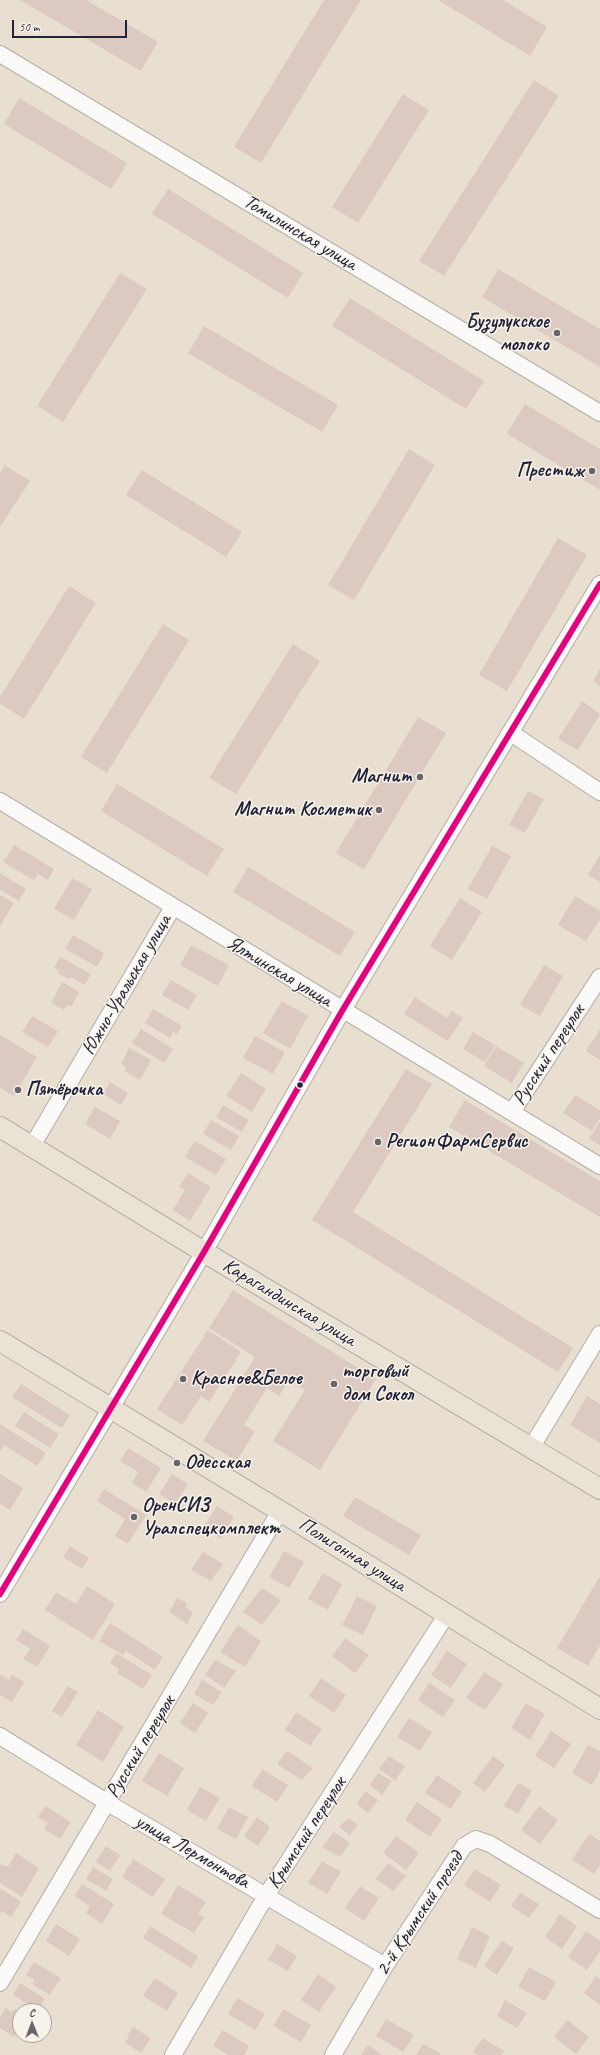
<!DOCTYPE html>
<html>
<head>
<meta charset="utf-8">
<style>
  body { margin:0 }
  #map { position:relative; width:600px; height:2055px; overflow:hidden; background:#e8dfd0; font-family:Caveat,sans-serif }
  canvas { display:block }
  .north { position:absolute; left:12px; top:2003px; width:40px; height:40px; box-sizing:border-box; background:#f7f3e8; border:1px solid #a29fa3; border-radius:50%; rotate:359deg; font-size:11px; font-weight:700; line-height:16px; text-align:center; color:#22223b }
  .north::after { content:''; display:block; margin:auto; width:14px; height:18px; background:#67646f; clip-path:polygon(50% 0,100% 100%,50% 72%,0 100%) }
  .scale { position:absolute; left:12px; top:20px; width:115px; height:18px; box-sizing:border-box; border:2px solid #22223b; border-top:0; padding-left:5px; font-size:12px; line-height:14px; white-space:nowrap; color:#22223b; -webkit-text-stroke:3px #f7f3e8; paint-order:stroke }
</style>
</head>
<body>
<div id="map">
<canvas width="600" height="2055"></canvas>
<div class="north">С</div>
<div class="scale">50 m</div>
</div>
<script>
const g = document.querySelector('canvas').getContext('2d');
g.lineJoin = 'round';
function paint(path, color) {
  g.fillStyle = color;
  g.fill(path, 'evenodd');
}
function shape(rows) {
  const path = new Path2D();
  for (const r of rows) {
    path.moveTo(r[0], r[1]);
    for (let i = 2; i < r.length; i += 2) path.lineTo(r[i], r[i + 1]);
  }
  return path;
}
function stroke(path, color, width, dash) {
  g.strokeStyle = color;
  g.lineWidth = width;
  g.lineCap = dash ? 'butt' : 'round';
  g.setLineDash(dash || []);
  g.stroke(path);
}
function write(font, color, halo, rows, align = 'center') {
  g.font = font + ' Caveat,sans-serif';
  g.lineWidth = 3;
  g.setLineDash([]);
  g.textBaseline = 'middle';
  g.strokeStyle = halo;
  g.fillStyle = color;
  for (const [text, x, y, turn = 0] of rows) {
    g.save();
    g.translate(x, y);
    g.rotate((+turn || 0) * Math.PI / 180);
    g.textAlign = isNaN(turn) ? turn : align;
    if (halo) g.strokeText(text, 0, 0);
    g.fillText(text, 0, 0);
    g.restore();
  }
}
paint(shape([
  [20,0,86,0,158,42,141,71],
  [324,0,361,0,261,163,234,147],
  [438,0,503,0,547,27,530,56],
  [534,80,559,96,444,276,419,261],
  [403,94,429,110,358,223,332,207],
  [19,98,127,163,111,189,4,124],
  [168,189,303,273,288,298,152,214],
  [498,269,600,329,600,367,482,297],
  [120,273,147,289,63,422,37,406],
  [350,298,484,381,466,409,332,326],
  [204,326,338,405,322,432,188,353],
  [525,404,600,449,600,490,507,434],
  [409,449,435,465,354,600,328,585],
  [5,465,30,481,0,527,0,473],
  [142,470,242,532,226,557,126,495],
  [558,538,587,555,507,691,479,675],
  [69,586,96,603,24,719,0,704,0,697],
  [163,624,189,640,107,773,81,757],
  [293,644,320,661,236,794,209,778],
  [600,668,600,686,593,681],
  [582,701,600,714,578,750,558,739],
  [418,717,446,733,364,869,336,853],
  [117,784,224,849,207,876,101,811],
  [528,791,544,799,525,833,509,825],
  [14,845,54,869,48,880,38,874,34,880,3,862],
  [492,846,511,856,487,899,468,889],
  [600,854,600,882,588,875],
  [248,867,355,932,340,956,233,892],
  [0,873,26,889,19,901,0,890],
  [72,878,92,889,74,920,54,909],
  [0,895,14,903,0,926],
  [575,896,600,911,600,919,586,941,558,925],
  [460,898,482,912,452,960,430,946],
  [73,935,104,953,97,967,65,949],
  [191,945,229,965,218,986,180,965],
  [60,957,91,974,85,985,70,977,69,979,57,973,59,970,54,968],
  [544,965,563,976,540,1016,520,1005],
  [171,980,197,995,188,1010,162,995],
  [62,982,79,992,71,1007,67,1005,64,1010,51,1003],
  [415,997,447,1018,452,1011,463,1018,448,1041,404,1014],
  [282,1001,308,1016,290,1049,263,1033],
  [153,1009,182,1026,177,1034,173,1032,170,1038,145,1023],
  [32,1016,58,1031,48,1047,22,1032],
  [141,1029,173,1049,164,1063,132,1043],
  [600,1029,600,1060,586,1051],
  [473,1032,495,1045,485,1062,463,1049],
  [0,1035,37,1057,14,1096,0,1088],
  [255,1036,285,1052,273,1074,243,1058],
  [496,1046,524,1063,512,1083,484,1066],
  [129,1048,151,1060,140,1080,124,1071,126,1067,121,1064],
  [406,1069,432,1084,353,1212,573,1348,558,1372,312,1220],
  [241,1073,266,1089,252,1112,226,1096],
  [110,1082,128,1093,121,1105,103,1094],
  [575,1095,600,1110,600,1118,592,1131,563,1113],
  [465,1100,600,1181,600,1217,449,1127],
  [223,1105,249,1120,242,1132,216,1117],
  [95,1107,120,1121,110,1139,85,1124],
  [211,1120,239,1136,231,1150,203,1134],
  [600,1121,600,1145,589,1139],
  [195,1141,226,1159,216,1175,185,1157],
  [188,1173,211,1187,190,1221,173,1210,185,1190,179,1187],
  [233,1290,376,1379,320,1470,273,1441,305,1390,289,1380,279,1396,267,1388,244,1425,255,1431,237,1461,203,1441,255,1357,209,1328],
  [208,1330,241,1352,209,1402,201,1396,182,1425,157,1409],
  [21,1384,70,1415,62,1428,12,1397],
  [587,1396,600,1404,600,1443,570,1425],
  [24,1412,59,1434,50,1448,15,1426],
  [0,1424,46,1453,37,1466,4,1445,0,1452],
  [128,1448,161,1468,146,1492,132,1483,138,1472,120,1461],
  [0,1474,23,1488,10,1510,0,1504],
  [172,1474,188,1484,175,1504,159,1494],
  [104,1489,146,1515,128,1544,115,1536,125,1519,97,1501],
  [355,1497,421,1535,409,1555,343,1516],
  [217,1506,234,1517,221,1539,203,1528],
  [70,1546,89,1558,82,1569,63,1557],
  [284,1551,304,1562,289,1588,269,1577],
  [203,1552,223,1564,211,1581,191,1570],
  [323,1573,342,1584,328,1610,308,1599],
  [600,1576,600,1645,588,1666,557,1648],
  [87,1586,115,1604,93,1640,45,1610,56,1592,76,1604],
  [262,1588,281,1600,262,1625,243,1612],
  [357,1596,377,1606,363,1635,342,1625],
  [177,1598,187,1603,185,1607,193,1612,187,1624,169,1612],
  [110,1623,163,1657,155,1670,126,1651,123,1655,99,1641],
  [238,1625,261,1641,245,1667,220,1652],
  [23,1629,50,1646,37,1667,23,1659,30,1649,16,1640],
  [345,1638,369,1655,355,1673,332,1656],
  [447,1651,467,1664,451,1688,431,1675],
  [116,1653,152,1675,143,1689,117,1673,119,1669,110,1663],
  [215,1660,236,1671,224,1688,205,1675],
  [484,1672,503,1684,485,1710,466,1698],
  [0,1674,9,1680,12,1675,24,1682,12,1702,0,1695],
  [321,1678,346,1695,334,1713,309,1696],
  [202,1680,222,1692,213,1705,194,1694],
  [429,1683,455,1700,443,1717,418,1700],
  [68,1686,78,1692,62,1717,52,1711],
  [193,1703,208,1713,195,1733,180,1723],
  [526,1703,545,1714,530,1740,511,1728],
  [98,1710,124,1727,103,1762,76,1745],
  [296,1712,322,1729,310,1746,285,1730],
  [409,1718,432,1732,420,1751,397,1737],
  [551,1731,571,1744,554,1768,535,1756],
  [588,1745,600,1751,600,1771,592,1785,572,1773],
  [287,1751,313,1768,302,1780,277,1764],
  [159,1753,184,1768,167,1796,142,1781],
  [389,1756,405,1766,395,1781,379,1769],
  [493,1756,505,1765,485,1792,473,1783],
  [262,1769,288,1785,277,1802,252,1786],
  [378,1773,392,1781,382,1795,370,1785],
  [437,1775,462,1792,451,1809,425,1793],
  [518,1783,532,1790,518,1814,504,1806],
  [200,1787,220,1798,206,1821,187,1810],
  [365,1791,378,1800,368,1813,357,1804],
  [417,1802,442,1819,430,1837,405,1820],
  [45,1806,71,1822,60,1839,44,1829,48,1823,38,1817],
  [539,1806,558,1820,540,1844,521,1830],
  [229,1807,248,1817,236,1839,217,1829],
  [257,1817,270,1827,258,1846,244,1836],
  [348,1818,358,1825,350,1835,339,1827],
  [334,1832,350,1843,340,1857,322,1847],
  [589,1834,600,1841,600,1865,594,1874,572,1860],
  [396,1836,419,1853,406,1870,383,1853],
  [106,1846,120,1855,110,1871,96,1862],
  [16,1853,39,1868,22,1897,0,1883,0,1864,8,1867],
  [133,1859,165,1879,153,1897,122,1877],
  [322,1861,341,1872,327,1894,308,1883],
  [388,1863,406,1876,393,1891,376,1879],
  [93,1867,113,1879,106,1891,86,1879],
  [475,1869,501,1885,490,1902,464,1885],
  [82,1884,114,1904,102,1924,86,1913,90,1906,74,1896],
  [178,1885,206,1902,198,1914,204,1917,194,1933,161,1914],
  [360,1886,379,1898,364,1921,345,1908],
  [0,1888,21,1902,11,1917,2,1911,0,1915],
  [520,1893,539,1904,529,1918,511,1906],
  [560,1914,577,1926,562,1949,545,1937],
  [56,1924,80,1939,69,1956,46,1941],
  [150,1926,198,1956,191,1968,143,1938],
  [472,1927,490,1936,476,1968,457,1959],
  [586,1931,600,1941,600,1951,587,1970,568,1957],
  [502,1941,514,1948,497,1975,484,1966],
  [277,1944,297,1956,288,1971,268,1960],
  [34,1962,61,1978,50,1995,32,1984,35,1980,26,1975],
  [529,1967,556,1982,545,2001,518,1987],
  [318,1974,336,1987,319,2012,301,2000],
  [596,1976,600,1979,600,2005,584,1993],
  [155,1978,178,1993,167,2011,143,1996],
  [20,1983,45,1999,37,2011,29,2011,24,2008,27,2004,13,1995],
  [237,1998,265,2014,255,2030,228,2014],
  [505,2000,527,2013,517,2028,497,2016],
  [6,2008,12,2012,14,2009,20,2013,20,2028,14,2037,0,2028,0,2017],
  [283,2009,311,2025,301,2042,273,2026],
  [386,2019,414,2035,403,2052,376,2036],
  [567,2020,589,2037,576,2054,554,2037],
  [133,2027,151,2038,141,2053,125,2043,129,2037,127,2036],
  [222,2030,249,2046,244,2055,229,2055,213,2046],
  [483,2038,504,2051,501,2055,478,2055,473,2052],
  [423,2044,440,2053,439,2055,416,2055],
  [368,2045,382,2055,361,2055]
]), '#dccac2');
const minor = shape([
  [0,54,600,413],
  [511,733,600,792],
  [0,801,600,1166],
  [512,1112,600,977],
  [32,1146,173,907],
  [531,1448,600,1334],
  [0,1594,204,1252,342,1011,600,584],
  [0,1736,108,1803,385,1966],
  [0,1983,280,1511],
  [173,2055,266,1896,447,1614],
  [333,2055,385,1966,464,1846,476,1839,490,1844,600,1910]
]);
const major = shape([
  [0,1127,204,1252,600,1489],
  [0,1341,280,1511,600,1709]
]);
stroke(minor, '#b3ada6', 18);
stroke(major, '#b3ada6', 22);
stroke(minor, '#fcfaf8', 16);
stroke(major, '#eae2d5', 20);
stroke(shape([
  [0,1594,204,1252,342,1011,600,584]
]), '#e5007d', 6);
for (const [x, y, r, color] of [
  [557,333,4,"#67646f"],
  [592,471,4,"#67646f"],
  [420,777,4,"#67646f"],
  [379,810,4,"#67646f"],
  [300,1085,3.5,"#22223b"],
  [18,1090,4,"#67646f"],
  [378,1142,4,"#67646f"],
  [183,1379,4,"#67646f"],
  [334,1384,4,"#67646f"],
  [177,1463,4,"#67646f"],
  [134,1517,4,"#67646f"]
]) {
  const dot = new Path2D();
  dot.arc(x, y, r, 0, 2 * Math.PI);
  g.fillStyle = color;
  g.fill(dot);
  stroke(dot, '#f7f3e8', 1.5);
}
write('20px', '#22223b', '#f7f3e8', [
  ["Томилинская улица",300,233,31],
  ["Ялтинская улица",279,972,31],
  ["Южно-Уральская улица",127,985,-60],
  ["Русский переулок",549,1055,-57],
  ["Карагандинская улица",289,1303,31],
  ["Полигонная улица",352,1555,32],
  ["Русский переулок",141,1747,-59],
  ["Крымский переулок",307,1833,-57],
  ["улица Лермонтова",192,1852,30],
  ["2-й Крымский проезд",420,1914,-57]
]);
write('bold 20px', '#22223b', '#f7f3e8', [
  ["Бузулукское",549,322,"right"],
  ["молоко",549,345,"right"],
  ["Престиж",584,471,"right"],
  ["Магнит",412,777,"right"],
  ["Магнит Косметик",371,810,"right"],
  ["Пятёрочка",26,1090],
  ["РегионФармСервис",386,1142],
  ["торговый",342,1372],
  ["дом Сокол",342,1395],
  ["Красное&Белое",191,1379],
  ["Одесская",185,1463],
  ["ОренСИЗ",142,1506],
  ["Уралспецкомплект",142,1529]
], 'left');
</script>
</body>
</html>
